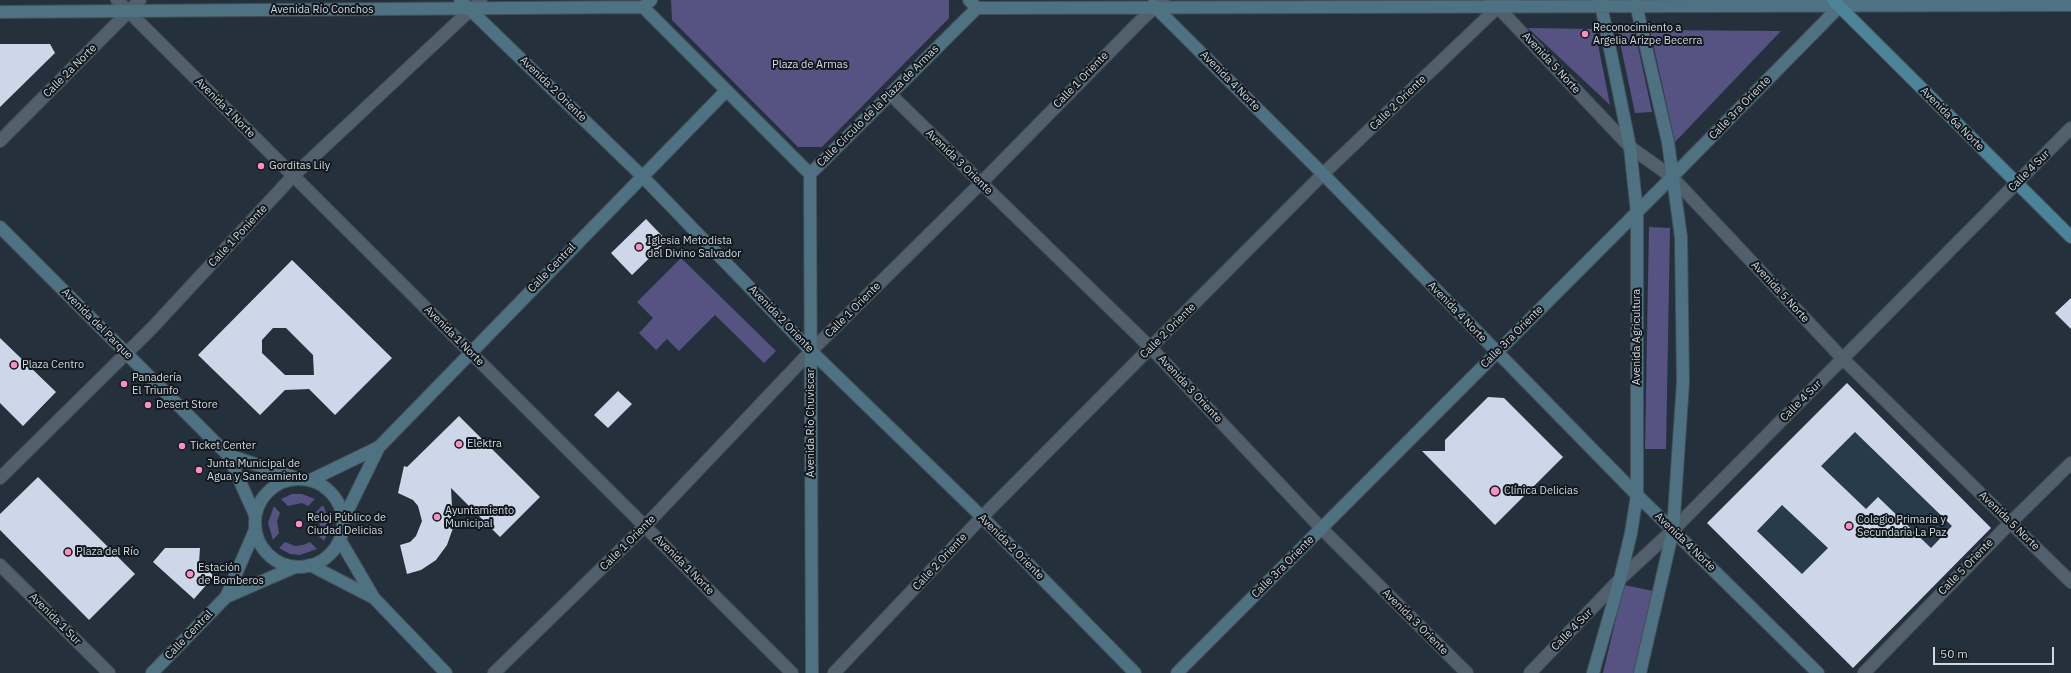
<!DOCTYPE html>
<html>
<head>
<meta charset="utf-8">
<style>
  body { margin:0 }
  #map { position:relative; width:2071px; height:673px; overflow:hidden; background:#24313c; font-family:"IBM Plex Sans",sans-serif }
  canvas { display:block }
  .scale { position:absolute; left:1933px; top:647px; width:121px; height:18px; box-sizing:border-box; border:2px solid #cfd8df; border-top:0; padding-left:5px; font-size:12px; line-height:14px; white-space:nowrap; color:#cfd8df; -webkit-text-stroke:3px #12181d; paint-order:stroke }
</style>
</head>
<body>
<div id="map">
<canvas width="2071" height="673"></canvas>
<div class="scale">50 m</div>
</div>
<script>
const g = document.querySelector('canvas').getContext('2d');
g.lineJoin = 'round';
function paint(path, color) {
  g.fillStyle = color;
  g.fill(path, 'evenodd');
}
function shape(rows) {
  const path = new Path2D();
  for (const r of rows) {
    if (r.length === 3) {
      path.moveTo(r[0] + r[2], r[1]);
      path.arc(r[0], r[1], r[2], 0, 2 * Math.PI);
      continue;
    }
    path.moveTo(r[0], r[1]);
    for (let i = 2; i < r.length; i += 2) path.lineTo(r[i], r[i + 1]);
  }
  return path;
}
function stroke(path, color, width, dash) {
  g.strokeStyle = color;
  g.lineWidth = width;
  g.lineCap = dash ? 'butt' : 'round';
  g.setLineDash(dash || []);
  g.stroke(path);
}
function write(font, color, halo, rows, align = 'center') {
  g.font = font + ' "IBM Plex Sans",sans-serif';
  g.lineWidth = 4;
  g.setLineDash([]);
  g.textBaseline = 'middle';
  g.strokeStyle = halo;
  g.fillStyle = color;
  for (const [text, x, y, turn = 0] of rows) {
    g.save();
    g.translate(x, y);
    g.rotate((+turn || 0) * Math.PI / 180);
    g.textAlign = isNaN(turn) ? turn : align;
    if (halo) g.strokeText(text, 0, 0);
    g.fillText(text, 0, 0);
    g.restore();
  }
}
paint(shape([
  [1847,383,1991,528,1853,668,1707,523]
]), '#283b4a');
paint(shape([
  [671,0,949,0,949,18,822,147,798,147,672,20],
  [1528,28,1595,29,1610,105],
  [1650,30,1781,31,1675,142],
  [1618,33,1635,33,1652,112,1635,113],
  [1649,227,1670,228,1666,449,1645,449],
  [681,258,776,351,764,363,715,315,679,351,667,339,656,350,639,333,653,318,637,302],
  [292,494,302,494,315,499,308,506,302,503,288,506,281,499],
  [323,505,329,520,329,530,324,541,317,534,320,524,316,512],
  [274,506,280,513,277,521,279,533,273,540,268,523],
  [285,542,295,546,303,545,310,542,317,549,300,555,290,554,279,548],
  [1624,585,1653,591,1635,668,1634,673,1603,673]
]), '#565383');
paint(shape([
  [0,44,50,44,55,53,0,107],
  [646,219,667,241,632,275,611,253],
  [292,260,392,358,335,415,309,389,285,390,260,415,198,355],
  [273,328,286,328,313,355,314,375,285,375,262,353,262,340],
  [2071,298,2071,329,2055,313],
  [0,338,56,392,23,426,0,403],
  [1847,383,1991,528,1853,668,1707,523],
  [1855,432,1952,526,1931,548,1878,497,1866,509,1821,466],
  [1782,505,1828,548,1802,574,1757,531],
  [618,391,632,404,608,428,594,415],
  [1488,397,1504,398,1563,457,1495,525,1422,451,1445,451,1445,440],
  [459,416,540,497,500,537,451,488,453,528,447,545,436,560,421,570,407,574,400,545,410,542,416,536,422,521,418,506,413,500,398,493,404,466,407,467],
  [38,477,135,574,89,620,0,530,0,514],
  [165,548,200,548,199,563,214,576,194,599,153,562]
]), '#ced7e9');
const street = shape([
  [117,0,792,673],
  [1491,0,1630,147,1672,177,1843,359,2071,582],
  [890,94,1151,348,1321,528,1467,673],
  [0,141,140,0],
  [0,478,152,328,293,176,481,0],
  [0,565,109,673],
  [494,673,645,526,811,351,981,183,1142,19,1163,0],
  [834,673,982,517,1323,174,1498,7,1512,0],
  [1530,673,1620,579,1673,530,2071,128],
  [1864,673,2010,523,2071,463]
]);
const secondary = shape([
  [460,0,642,176,811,351,982,517,1135,673],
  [651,0,643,7,810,174,977,8,969,0],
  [1635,0,1668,142,1681,237,1683,382,1673,530,1640,673],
  [1153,5,1323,174,1637,495,1818,673],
  [977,8,2071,5],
  [0,12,643,7],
  [810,174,812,673],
  [0,227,228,455],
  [379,447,726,91],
  [299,523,44],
  [311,480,379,447,343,520],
  [255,515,228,455,296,478],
  [255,530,226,597,295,567],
  [310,565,374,598,340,540],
  [374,598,446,673],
  [152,673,226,597],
  [1177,673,1672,177,1842,4],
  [1593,673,1620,579,1631,533,1637,495,1637,213,1630,147,1600,0]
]);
const primary = shape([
  [1833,0,2071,237]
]);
stroke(street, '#434e57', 14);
stroke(secondary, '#434e57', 14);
stroke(primary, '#434e57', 14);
stroke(street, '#51606c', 12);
stroke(secondary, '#4e7282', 12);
stroke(primary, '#4b8499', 12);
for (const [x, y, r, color] of [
  [1585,34,4,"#fb8fc4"],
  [261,166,4,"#fb8fc4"],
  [639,247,4,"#fb8fc4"],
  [14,365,4,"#fb8fc4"],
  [124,384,4,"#fb8fc4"],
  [148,405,4,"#fb8fc4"],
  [459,444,4,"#fb8fc4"],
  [182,446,4,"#fb8fc4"],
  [199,470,4,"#fb8fc4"],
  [1495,491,5,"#fb8fc4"],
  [437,517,4,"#fb8fc4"],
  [299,524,4,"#fb8fc4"],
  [1849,526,4,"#fb8fc4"],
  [68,552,4,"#fb8fc4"],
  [190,574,4,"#fb8fc4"]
]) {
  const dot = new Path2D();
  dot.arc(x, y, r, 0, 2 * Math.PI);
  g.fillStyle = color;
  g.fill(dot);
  stroke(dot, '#12181d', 1.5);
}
write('11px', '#cfd8df', '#12181d', [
  ["Avenida Río Conchos",322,10],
  ["Avenida 5 Norte",1551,63,47],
  ["Calle 2a Norte",70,71,-45],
  ["Calle 1 Oriente",1081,80,-46],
  ["Avenida 4 Norte",1230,81,45],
  ["Avenida 2 Oriente",553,89,44],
  ["Calle 2 Oriente",1398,103,-44],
  ["Calle Círculo de la Plaza de Armas",878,106,-45],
  ["Avenida 1 Norte",225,108,45],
  ["Calle 3ra Oriente",1740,108,-46],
  ["Avenida 6a Norte",1952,119,45],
  ["Avenida 3 Oriente",959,162,44],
  ["Calle 4 Sur",2029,171,-45],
  ["Calle 1 Poniente",238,236,-47],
  ["Calle Central",552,268,-46],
  ["Avenida 5 Norte",1780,292,47],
  ["Calle 1 Oriente",853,310,-45],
  ["Avenida 4 Norte",1457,312,46],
  ["Avenida 2 Oriente",781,319,46],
  ["Avenida del Parque",97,324,45],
  ["Calle 2 Oriente",1168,331,-45],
  ["Avenida 1 Norte",454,336,45],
  ["Calle 3ra Oriente",1512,337,-45],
  ["Avenida Agricultura",1637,337,-90],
  ["Avenida 3 Oriente",1190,389,47],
  ["Calle 4 Sur",1801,401,-45],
  ["Avenida Río Chuviscar",811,423,-90],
  ["Avenida 5 Norte",2009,521,44],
  ["Avenida 4 Norte",1685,542,44],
  ["Calle 1 Oriente",628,543,-45],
  ["Avenida 2 Oriente",1011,547,45],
  ["Calle 2 Oriente",940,562,-47],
  ["Avenida 1 Norte",684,565,45],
  ["Calle 3ra Oriente",1283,567,-45],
  ["Calle 5 Oriente",1966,567,-46],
  ["Avenida 1 Sur",55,619,45],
  ["Avenida 3 Oriente",1415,622,45],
  ["Calle 4 Sur",1572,630,-46],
  ["Calle Central",189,635,-46]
]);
write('11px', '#cfd8df', '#12181d', [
  ["Reconocimiento a",1593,28],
  ["Argelia Arizpe Becerra",1593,41],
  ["Gorditas Lily",269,166],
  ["Iglesia Metodista",647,241],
  ["del Divino Salvador",647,254],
  ["Plaza Centro",22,365],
  ["Panadería",132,378],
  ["El Triunfo",132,391],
  ["Desert Store",156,405],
  ["Elektra",467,444],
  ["Ticket Center",190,446],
  ["Junta Municipal de",207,464],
  ["Agua y Saneamiento",207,477],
  ["Clínica Delicias",1504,491],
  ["Ayuntamiento",445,511],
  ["Municipal",445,524],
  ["Reloj Público de",307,518],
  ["Ciudad Delicias",307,531],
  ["Colegio Primaria y",1857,520],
  ["Secundaria La Paz",1857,533],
  ["Plaza del Río",76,552],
  ["Estación",198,568],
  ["de Bomberos",198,581]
], 'left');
write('11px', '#dbdbef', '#12181d', [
  ["Plaza de Armas",810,65]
]);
</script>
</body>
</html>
